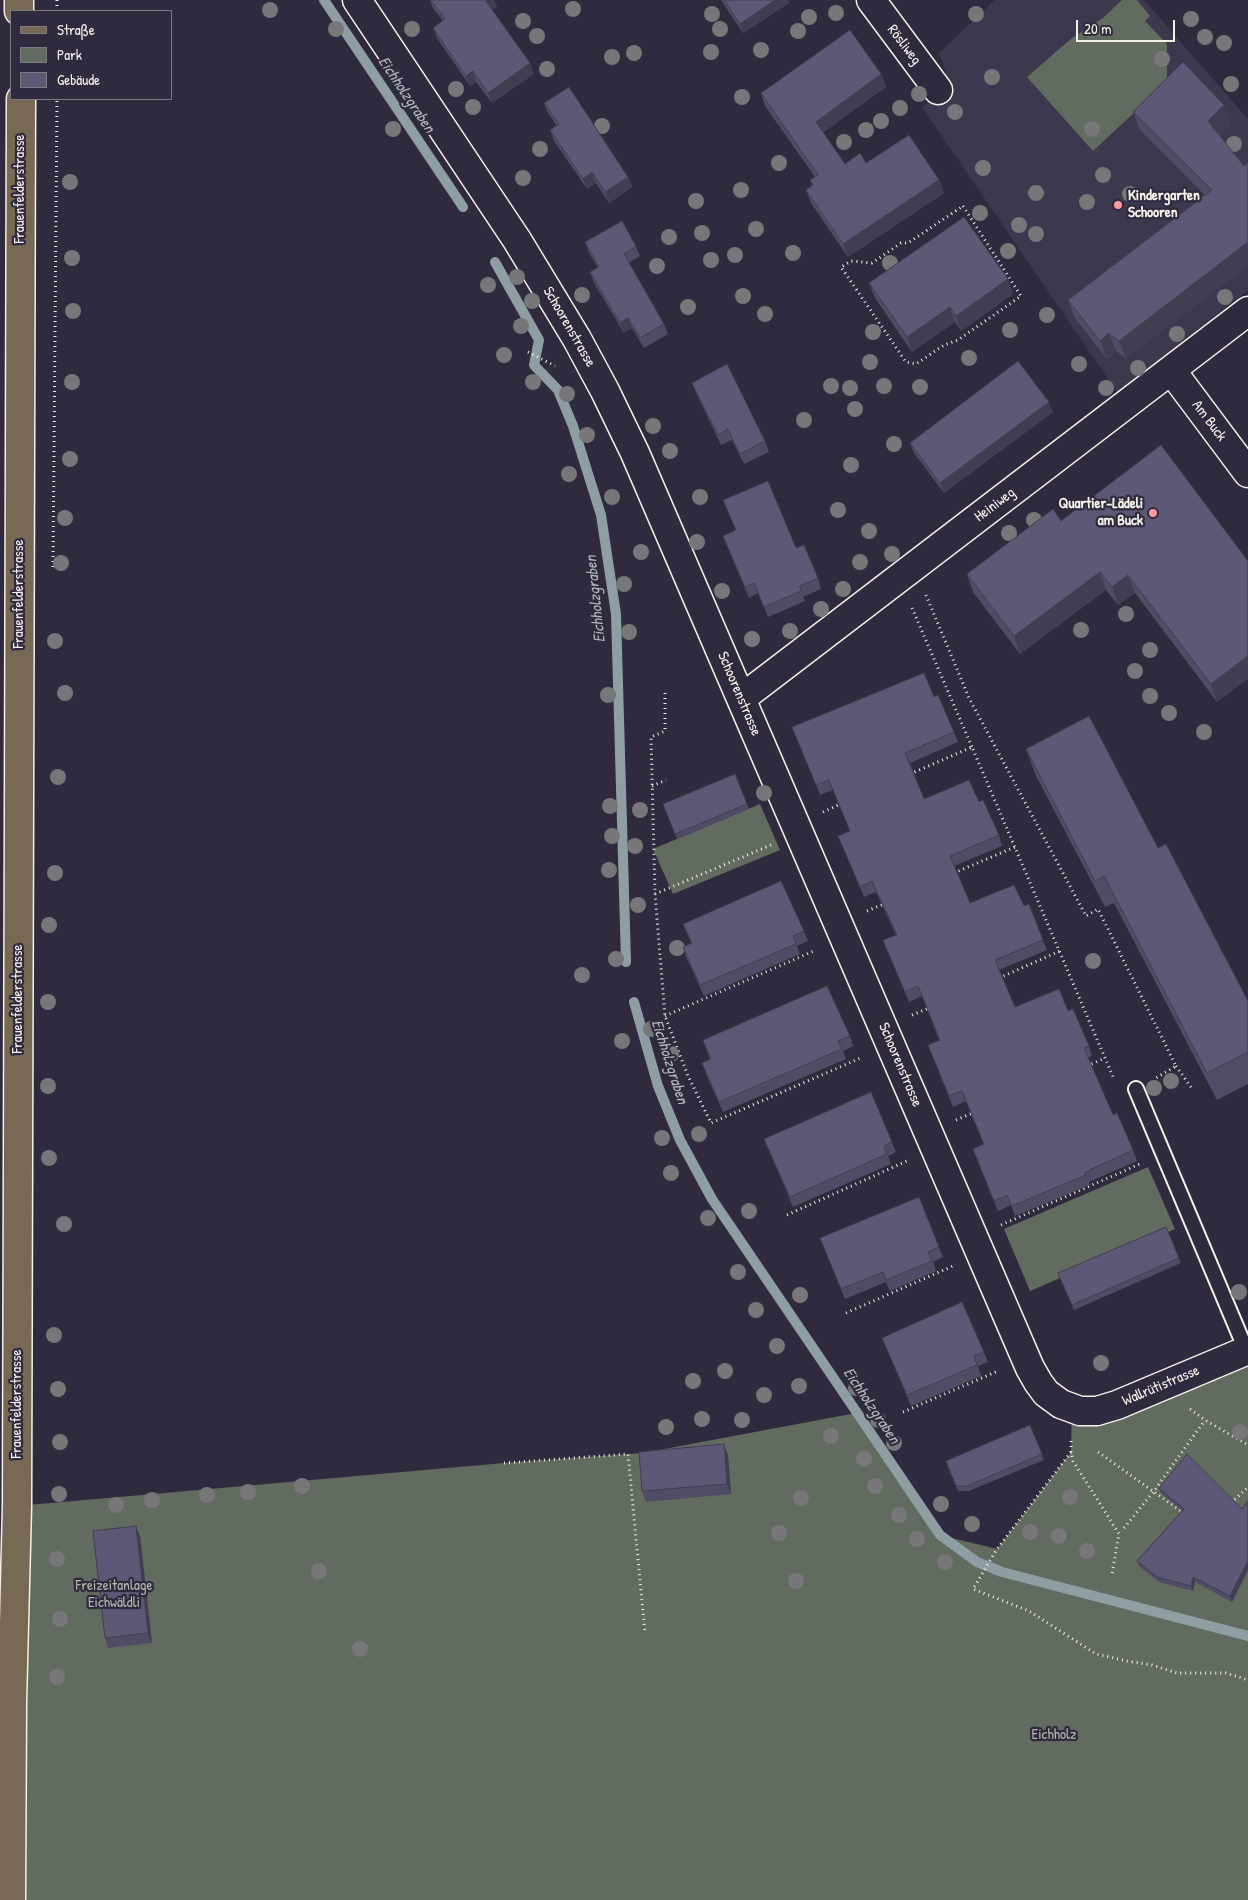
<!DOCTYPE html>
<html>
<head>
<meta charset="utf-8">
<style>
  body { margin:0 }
  #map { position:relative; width:1248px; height:1900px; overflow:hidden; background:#2f2a3d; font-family:"Patrick Hand",sans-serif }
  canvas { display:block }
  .legend { position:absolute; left:10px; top:10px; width:162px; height:90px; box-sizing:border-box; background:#2f2a3d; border:1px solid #7e7a81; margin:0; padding:6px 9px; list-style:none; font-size:15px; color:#f4f1e8 }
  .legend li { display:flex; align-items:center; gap:10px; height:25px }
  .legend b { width:25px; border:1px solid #7e7a81 }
  .scale { position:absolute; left:1076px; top:20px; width:99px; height:22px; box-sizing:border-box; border:2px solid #f4f1e8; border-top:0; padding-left:6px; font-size:15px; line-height:18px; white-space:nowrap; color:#f4f1e8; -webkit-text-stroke:4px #2f2a3d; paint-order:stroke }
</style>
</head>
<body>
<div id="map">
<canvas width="1248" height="1900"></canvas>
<ul class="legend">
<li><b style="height:6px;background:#776954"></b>Straße</li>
<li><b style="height:14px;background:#626b5f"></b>Park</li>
<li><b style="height:14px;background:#5d5875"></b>Gebäude</li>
</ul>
<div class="scale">20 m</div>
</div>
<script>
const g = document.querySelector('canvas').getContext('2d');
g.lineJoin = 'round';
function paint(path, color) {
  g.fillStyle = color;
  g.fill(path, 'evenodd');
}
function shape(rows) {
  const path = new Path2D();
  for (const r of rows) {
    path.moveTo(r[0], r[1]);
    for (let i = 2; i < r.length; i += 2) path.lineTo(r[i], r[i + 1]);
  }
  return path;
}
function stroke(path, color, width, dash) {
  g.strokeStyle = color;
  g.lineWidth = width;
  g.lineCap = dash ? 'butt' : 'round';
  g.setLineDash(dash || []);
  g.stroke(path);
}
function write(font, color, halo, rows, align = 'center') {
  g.font = font + ' "Patrick Hand",sans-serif';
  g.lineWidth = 4.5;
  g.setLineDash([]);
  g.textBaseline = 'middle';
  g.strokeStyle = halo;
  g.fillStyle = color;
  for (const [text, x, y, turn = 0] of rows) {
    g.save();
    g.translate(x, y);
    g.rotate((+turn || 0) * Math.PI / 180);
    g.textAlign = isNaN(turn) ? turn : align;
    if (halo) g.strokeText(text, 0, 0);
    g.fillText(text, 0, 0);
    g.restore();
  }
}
paint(shape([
  [995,0,1144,0,1248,119,1248,290,1117,392,922,107,950,85,939,53]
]), '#3d384e');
paint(shape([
  [1122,0,1137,0,1150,16,1145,21,1167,44,1167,82,1093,151,1027,77,1072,38,1103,18],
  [760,804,780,850,673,894,653,849],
  [1148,1167,1175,1229,1030,1291,1004,1229],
  [1248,1350,1248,1900,11,1900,17,1506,504,1463,643,1453,856,1413,940,1535,997,1549,1071,1452,1072,1409]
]), '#626b5f');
stroke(shape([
  [324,0,463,207],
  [495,262,539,340,534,365,558,390,573,426,601,515,616,614,626,962],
  [634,1002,658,1086,680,1140,712,1199,940,1535,977,1562,1002,1572,1248,1636]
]), '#8f9ea3', 10);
const lane = shape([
  [1136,1089,1246,1350]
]);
const street = shape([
  [357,0,517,240,577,339,605,391,635,453,1030,1368,1038,1382,1046,1393,1061,1404,1080,1411,1097,1411,1117,1405,1248,1350],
  [871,0,938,90],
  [1171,370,1248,473],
  [742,698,1248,311]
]);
const primary = shape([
  [19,0,19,11],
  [11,1900,12,1703,17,1506,21,99]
]);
stroke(lane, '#f4f1e8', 18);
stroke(street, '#f4f1e8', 31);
stroke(primary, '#f4f1e8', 31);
stroke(shape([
  [57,11,57,0],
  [963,206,1021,296,958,340,944,345,916,364,906,362,841,267,851,261,872,263,901,243,908,243,963,206],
  [528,352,555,366],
  [53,567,57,99],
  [926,595,969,698,1086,916,1098,909,1176,1066,1156,1078],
  [912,608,972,747],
  [665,693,665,731,651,737,655,894,665,1016,688,1076,711,1123,863,1057],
  [910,774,972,747,1114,1079],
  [652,786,666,780],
  [823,812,843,803],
  [954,873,1015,847],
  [655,894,771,845],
  [867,911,884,904],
  [999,978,1060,951],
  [912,1015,929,1008],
  [665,1016,816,950],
  [1087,1066,1105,1058],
  [1176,1066,1193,1090],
  [956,1120,975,1112],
  [787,1215,907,1161],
  [1001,1225,1142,1163],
  [846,1313,953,1266],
  [1190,1409,1205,1420,1248,1445],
  [903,1412,998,1371],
  [1071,1441,1071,1452,1073,1461,1119,1534,1112,1574],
  [1071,1452,997,1549,973,1589,1029,1611,1096,1654,1127,1661,1152,1665,1177,1673,1226,1673,1248,1680],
  [1098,1452,1185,1514],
  [504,1463,628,1454,645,1633],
  [1231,1503,1248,1487],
  [1124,1528,1154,1491,1205,1420]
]), '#f4f1e8', 3, [1, 4]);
stroke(lane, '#2f2a3d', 14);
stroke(street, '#2f2a3d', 28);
stroke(primary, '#776954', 28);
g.fillStyle = '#777679';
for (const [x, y] of [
  [573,9],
  [270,10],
  [836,13],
  [712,14],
  [976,14],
  [809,17],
  [1191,19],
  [523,21],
  [336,29],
  [412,29],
  [720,29],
  [798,31],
  [537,36],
  [1205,37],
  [1224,43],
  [761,50],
  [711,52],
  [634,53],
  [612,57],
  [1162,59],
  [547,69],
  [992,77],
  [1231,84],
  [456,89],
  [919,94],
  [742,97],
  [473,107],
  [900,108],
  [955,112],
  [881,121],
  [602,126],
  [393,129],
  [1092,129],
  [866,130],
  [844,142],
  [1234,144],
  [540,149],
  [779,163],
  [983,168],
  [1103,175],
  [523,178],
  [70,182],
  [741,190],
  [1036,193],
  [1130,194],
  [696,201],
  [1087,202],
  [980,213],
  [1019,225],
  [756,229],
  [702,233],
  [1036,234],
  [669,237],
  [1008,251],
  [793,253],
  [735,255],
  [72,258],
  [711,260],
  [890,263],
  [657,266],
  [517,277],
  [488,285],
  [582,295],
  [743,296],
  [1225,297],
  [532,301],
  [688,307],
  [73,311],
  [765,314],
  [1047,315],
  [521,326],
  [1010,330],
  [873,332],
  [1177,334],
  [504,355],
  [969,358],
  [870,362],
  [1079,364],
  [1138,368],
  [72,382],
  [533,382],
  [831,386],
  [884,386],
  [920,387],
  [850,388],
  [1106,388],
  [567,394],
  [855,409],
  [804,420],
  [653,426],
  [587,435],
  [894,444],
  [670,451],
  [70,459],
  [851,465],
  [569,474],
  [612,497],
  [700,497],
  [838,510],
  [65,518],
  [1034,520],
  [869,531],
  [1009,533],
  [697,542],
  [641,552],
  [892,554],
  [860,562],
  [61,563],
  [624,584],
  [843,589],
  [722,591],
  [821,609],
  [1126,614],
  [1081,630],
  [790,631],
  [629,632],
  [752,639],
  [55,641],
  [1150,650],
  [1135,671],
  [65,693],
  [608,695],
  [1150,696],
  [1169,713],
  [1204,732],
  [58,777],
  [764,793],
  [610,806],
  [640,810],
  [612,836],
  [635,846],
  [609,870],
  [55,873],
  [638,905],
  [49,925],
  [677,948],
  [616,959],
  [1093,961],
  [582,975],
  [48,1002],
  [651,1029],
  [622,1041],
  [671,1054],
  [1171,1081],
  [48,1086],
  [1154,1088],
  [699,1134],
  [662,1138],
  [49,1158],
  [671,1173],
  [749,1211],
  [708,1218],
  [64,1224],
  [738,1272],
  [1239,1292],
  [800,1295],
  [756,1310],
  [54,1335],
  [777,1346],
  [1101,1363],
  [725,1371],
  [693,1381],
  [799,1386],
  [856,1388],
  [58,1389],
  [764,1395],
  [702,1419],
  [742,1420],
  [878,1420],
  [666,1427],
  [1240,1432],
  [831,1436],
  [60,1442],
  [894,1443],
  [864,1459],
  [302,1486],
  [875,1486],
  [248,1492],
  [59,1494],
  [207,1495],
  [1070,1497],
  [801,1498],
  [152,1500],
  [941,1504],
  [116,1505],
  [899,1515],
  [972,1524],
  [1030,1532],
  [779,1533],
  [1059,1536],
  [917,1539],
  [1087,1551],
  [57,1559],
  [945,1562],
  [319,1571],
  [796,1581],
  [60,1619],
  [360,1649],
  [57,1677]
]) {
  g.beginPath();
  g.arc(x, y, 8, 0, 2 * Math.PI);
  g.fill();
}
paint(shape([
  [430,0,494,0,497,7,492,10,534,74,492,103,476,82,470,86,437,38,433,28,443,21,433,8],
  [721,0,788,0,789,3,743,33],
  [881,74,886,87,823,132,845,164,866,163,939,180,944,193,848,257,811,203,806,190,812,186,810,180,815,177,765,106,761,93],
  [544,103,628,177,632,187,609,203,596,183,587,189,554,141,550,130,557,126,548,113],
  [1133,112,1231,124,1219,135,1244,166,1126,359,1116,351,1107,359,1075,318,1068,300,1205,195,1140,130],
  [585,242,636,246,640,256,629,263,664,324,668,334,644,348,632,328,624,333,594,283,590,272,598,268,589,253],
  [869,283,1013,294,961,331,955,322,912,352,875,298],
  [692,383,765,441,769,452,744,464,732,440,721,445,696,393],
  [1053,412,944,493,914,453,910,443],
  [1161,445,1217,702,1135,593,1118,605,1106,590,1020,654,973,592,967,574,1061,521],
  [723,500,796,548,818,578,821,589,803,597,805,601,768,617,758,593,749,598,727,546,723,536,736,530],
  [934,697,954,732,958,742,910,763,924,799,979,802,999,835,1002,846,954,866,970,903,1024,906,1043,940,1047,950,999,970,1015,1007,1068,1011,1089,1046,1092,1056,1088,1058,1113,1115,1133,1150,1137,1161,1089,1182,1090,1185,1015,1216,1011,1205,998,1211,973,1149,984,1145,966,1101,953,1107,928,1045,939,1040,922,996,909,1002,887,951,883,940,896,935,876,892,864,897,838,836,850,831,833,790,820,795,792,727],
  [1026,749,1158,848,1248,1001,1248,1084,1217,1100,1114,903,1105,907,1036,776],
  [735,774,749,809,677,839,663,804],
  [683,924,804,931,808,941,797,946,800,954,704,996,686,957,683,947,691,943],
  [850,1036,853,1046,843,1051,846,1059,723,1112,706,1074,702,1063,710,1060,703,1040],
  [764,1139,892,1142,896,1152,888,1156,891,1164,793,1207],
  [820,1238,939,1247,943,1257,933,1262,936,1271,890,1291,886,1282,845,1299],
  [1179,1258,1181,1263,1074,1310,1060,1278],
  [882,1338,984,1352,988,1362,978,1366,981,1376,911,1406],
  [1030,1425,1044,1460,969,1491,958,1491,948,1467],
  [728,1455,731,1494,646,1502,642,1491],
  [1159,1488,1242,1509,1248,1501,1248,1570,1232,1602,1195,1582,1193,1591,1159,1582,1139,1566,1137,1561,1182,1511,1161,1493],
  [140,1536,152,1643,108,1648,105,1638]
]), '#504c65');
paint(shape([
  [488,0,494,0,497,7,490,11,486,1],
  [775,0,788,0,789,3,743,33,740,24],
  [530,63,534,74,492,103,488,93],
  [473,71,476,82,470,86,466,76],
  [881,74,886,87,820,135,816,122],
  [1224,105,1231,124,1214,140,1208,121],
  [592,172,596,183,587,189,583,179],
  [628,177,632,187,609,203,605,192],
  [939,180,944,193,848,257,843,244],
  [1248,242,1248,266,1126,359,1119,341],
  [1008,279,1013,294,961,331,956,316],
  [950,307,955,322,912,352,907,337],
  [628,318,632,328,624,333,620,323],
  [1109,333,1116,351,1107,359,1100,341],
  [1049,402,1053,412,944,493,940,483],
  [1100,572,1106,590,1020,654,1014,636],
  [1128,575,1135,593,1118,605,1112,587],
  [1248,656,1248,679,1217,702,1211,684],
  [724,1444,728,1455,731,1494,727,1484],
  [136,1526,140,1536,152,1643,148,1633],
  [1248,1561,1248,1570,1232,1602,1230,1596],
  [1193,1577,1195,1582,1193,1591,1191,1586]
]), '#413e52');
const building = shape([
  [431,0,488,0,486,1,530,63,488,93,473,71,466,76,433,28,445,19,431,0],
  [724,0,775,0,740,24,724,0],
  [850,30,881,74,816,122,845,164,860,153,866,163,909,135,939,180,843,244,806,190,813,185,810,180,818,175,761,93,850,30],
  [1183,62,1224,105,1208,121,1244,166,1248,163,1248,242,1119,341,1109,333,1100,341,1068,300,1212,190,1133,112,1183,62],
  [569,87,628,177,605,192,592,172,583,179,550,130,559,124,544,103,569,87],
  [964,217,1008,279,956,316,950,307,907,337,869,283,964,217],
  [622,221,636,246,624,254,664,324,640,338,628,318,620,323,590,272,599,267,585,242,622,221],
  [1018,361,1049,402,940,483,910,443,1018,361],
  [727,364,765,441,740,454,728,429,718,435,692,383,727,364],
  [1161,445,1248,561,1248,656,1211,684,1128,575,1112,587,1100,572,1014,636,967,574,1053,509,1061,521,1161,445],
  [768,481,796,548,804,545,818,578,800,586,801,591,764,607,754,583,745,587,723,536,736,530,723,500,768,481],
  [924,673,934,697,938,695,954,732,905,753,924,799,969,780,979,802,983,800,999,835,950,856,970,903,1014,885,1024,906,1029,904,1043,940,995,960,1015,1007,1059,989,1068,1011,1073,1009,1089,1046,1084,1048,1113,1115,1117,1113,1133,1150,1085,1172,1086,1175,1012,1206,1007,1195,994,1201,973,1149,984,1144,962,1091,949,1096,928,1045,940,1040,918,986,905,992,883,940,897,935,872,881,860,887,838,836,850,831,829,780,816,785,792,727,924,673],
  [1089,716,1158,848,1166,844,1248,1001,1248,1052,1207,1073,1104,876,1095,881,1026,749,1089,716],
  [735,774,747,804,675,834,663,804,735,774],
  [781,881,804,931,793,936,796,944,700,985,683,947,692,943,683,924,781,881],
  [827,986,850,1036,838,1041,842,1049,719,1102,702,1063,711,1059,703,1040,827,986],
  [871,1092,892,1142,884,1146,887,1154,790,1197,764,1139,871,1092],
  [919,1197,939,1247,928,1252,932,1261,886,1280,883,1272,841,1289,820,1238,919,1197],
  [1166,1227,1179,1258,1072,1305,1058,1273,1166,1227],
  [962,1302,984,1352,974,1356,977,1365,907,1395,882,1338,962,1302],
  [1030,1425,1042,1454,967,1486,956,1486,946,1461,1030,1425],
  [724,1444,727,1484,642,1491,639,1452,724,1444],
  [1187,1454,1242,1509,1248,1501,1248,1561,1230,1596,1193,1577,1191,1586,1157,1577,1137,1561,1184,1509,1159,1488,1187,1454],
  [136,1526,148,1633,105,1638,93,1531,136,1526]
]);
paint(building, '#5d5875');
stroke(building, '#413e52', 1);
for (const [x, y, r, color] of [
  [1118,205,5,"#ff9aa2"],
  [1153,513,5,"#ff9aa2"]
]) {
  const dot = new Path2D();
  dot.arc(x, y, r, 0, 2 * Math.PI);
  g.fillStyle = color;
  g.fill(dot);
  stroke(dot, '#2f2a3d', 2);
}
write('15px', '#f4f1e8', '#2f2a3d', [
  ["Rösliweg",904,45,53],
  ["Frauenfelderstrasse",20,189,-90],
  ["Schoorenstrasse",569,327,60],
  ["Am Buck",1209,421,53],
  ["Heiniweg",995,505,-37],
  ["Frauenfelderstrasse",19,594,-90],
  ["Schoorenstrasse",739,694,67],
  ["Frauenfelderstrasse",18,999,-90],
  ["Schoorenstrasse",900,1065,67],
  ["Wallrütistrasse",1161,1386,-23],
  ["Frauenfelderstrasse",17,1404,-90]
]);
write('bold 15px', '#f4f1e8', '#2f2a3d', [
  ["Kindergarten",1128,196],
  ["Schooren",1128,213],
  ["Quartier-Lädeli",1143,504,"right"],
  ["am Buck",1143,521,"right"]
], 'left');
write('15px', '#b2b5aa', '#2f2a3d', [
  ["Freizeitanlage",114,1586],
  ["Eichwäldli",114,1603],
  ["Eichholz",1054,1735]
]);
write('italic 16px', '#b1b9ba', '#2f2a3d', [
  ["Eichholzgraben",406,95,56],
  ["Eichholzgraben",596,599,-96],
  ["Eichholzgraben",669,1062,72],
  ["Eichholzgraben",871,1406,56]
]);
</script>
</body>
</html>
